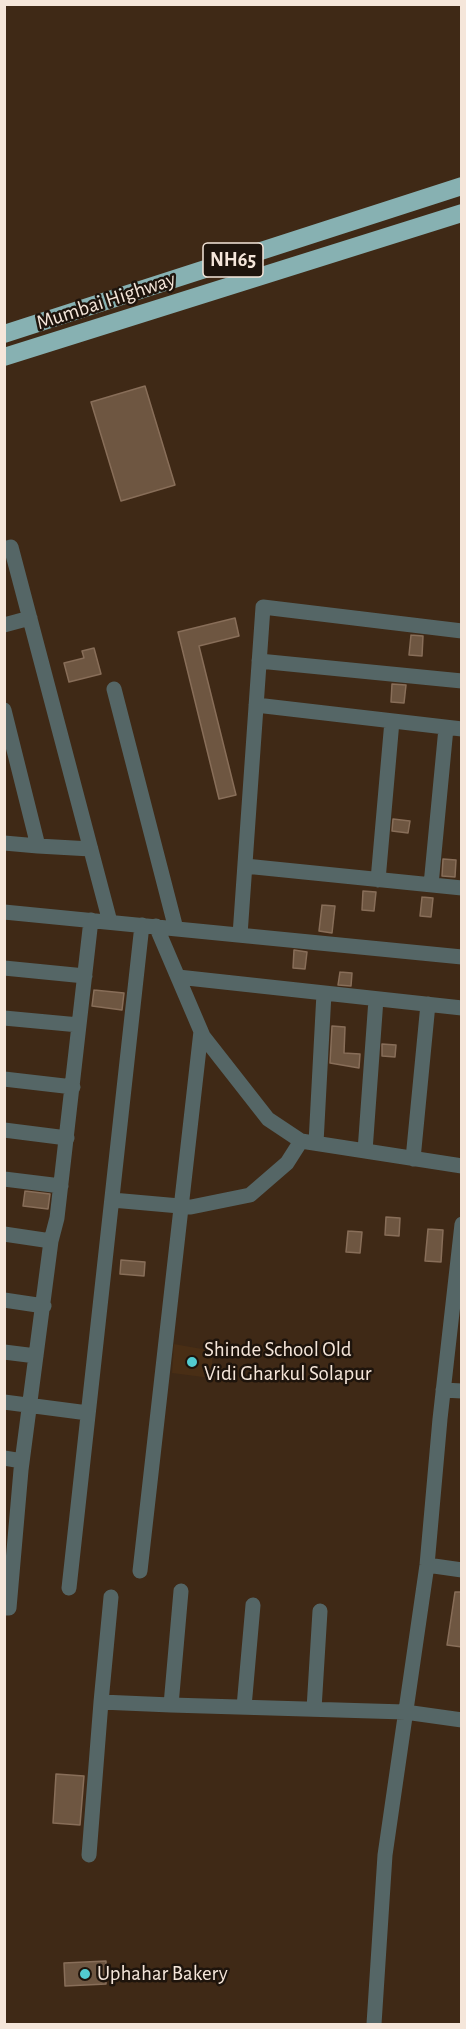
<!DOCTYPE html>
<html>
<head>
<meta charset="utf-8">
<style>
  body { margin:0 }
  #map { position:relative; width:466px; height:2029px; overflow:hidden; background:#3f2916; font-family:"Alegreya Sans",sans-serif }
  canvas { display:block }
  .frame { position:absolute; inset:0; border:6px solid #f5e6da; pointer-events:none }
</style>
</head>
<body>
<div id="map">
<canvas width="466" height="2029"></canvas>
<div class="frame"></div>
</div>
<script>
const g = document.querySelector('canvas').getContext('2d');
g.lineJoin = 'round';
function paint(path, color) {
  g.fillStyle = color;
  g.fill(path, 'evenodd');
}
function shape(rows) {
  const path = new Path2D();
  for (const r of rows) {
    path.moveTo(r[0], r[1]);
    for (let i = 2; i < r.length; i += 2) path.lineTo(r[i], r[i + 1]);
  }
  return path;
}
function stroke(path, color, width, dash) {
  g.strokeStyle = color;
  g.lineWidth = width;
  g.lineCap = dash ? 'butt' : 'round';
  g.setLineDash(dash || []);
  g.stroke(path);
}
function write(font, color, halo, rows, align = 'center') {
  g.font = font + ' "Alegreya Sans",sans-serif';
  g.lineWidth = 5;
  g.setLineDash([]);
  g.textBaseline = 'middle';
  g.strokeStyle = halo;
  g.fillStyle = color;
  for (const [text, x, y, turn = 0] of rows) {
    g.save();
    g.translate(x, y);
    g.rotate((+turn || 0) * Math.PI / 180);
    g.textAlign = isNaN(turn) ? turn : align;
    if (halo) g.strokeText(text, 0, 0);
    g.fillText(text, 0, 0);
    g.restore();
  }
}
paint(shape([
  [174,1344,213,1351,211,1378,172,1373]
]), '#492e15');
const building = shape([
  [145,386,175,485,121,501,91,402,145,386],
  [235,618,239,636,199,646,236,795,219,799,178,632,235,618],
  [411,635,423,636,422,656,409,655,411,635],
  [94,648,101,674,69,682,64,663,84,658,82,651,94,648],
  [392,684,406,685,404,703,391,702,392,684],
  [393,819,410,821,408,833,392,831,393,819],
  [443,859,456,860,455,877,442,876,443,859],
  [363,891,376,892,374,911,362,910,363,891],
  [422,897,433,898,431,917,420,916,422,897],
  [322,905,335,906,332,933,319,931,322,905],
  [294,950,307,952,305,969,293,968,294,950],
  [340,972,352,973,351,986,338,985,340,972],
  [94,990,124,993,122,1010,92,1006,94,990],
  [332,1026,345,1027,344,1053,360,1054,359,1068,330,1063,332,1026],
  [382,1044,396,1045,395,1057,382,1056,382,1044],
  [25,1191,50,1194,48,1209,23,1206,25,1191],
  [386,1217,400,1218,399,1236,385,1235,386,1217],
  [428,1229,443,1230,441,1262,425,1261,428,1229],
  [348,1231,362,1232,360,1253,346,1252,348,1231],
  [121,1260,145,1262,144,1276,120,1274,121,1260],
  [455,1592,462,1592,462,1647,447,1645,455,1592],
  [56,1774,84,1776,80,1825,53,1823,56,1774],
  [106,1961,106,1984,65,1986,64,1963,106,1961]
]);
paint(building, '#6e5641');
stroke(building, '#886e59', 1.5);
stroke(shape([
  [4,549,11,547,110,922],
  [4,625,30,618],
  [259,661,462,681],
  [114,689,176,929],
  [256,705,462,729],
  [4,710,38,846,4,843],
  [38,846,91,849],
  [245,866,462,888],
  [378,880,392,721],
  [431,885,446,728],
  [4,912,462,957],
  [156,926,203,1036,268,1119,301,1141,462,1166],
  [240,935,263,607,462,631],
  [4,968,85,976],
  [178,977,462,1008],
  [4,1018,79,1025],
  [4,1079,73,1087],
  [4,1130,67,1138],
  [316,1143,324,993],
  [365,1151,376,999],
  [413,1159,428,1004],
  [4,1179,61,1186],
  [112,1200,191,1207,250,1195,287,1163,301,1141],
  [4,1234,51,1241],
  [4,1300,44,1306],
  [4,1352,36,1356],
  [443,1390,462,1391],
  [4,1402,88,1413],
  [4,1458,22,1461],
  [427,1565,462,1570],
  [140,1571,201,1031],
  [69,1588,142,925],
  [181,1591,171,1705,405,1712,462,1720],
  [111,1597,101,1702,171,1705],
  [4,1608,9,1608,21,1470,51,1241,57,1218,91,920],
  [244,1707,253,1605],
  [314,1709,320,1611],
  [89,1855,101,1702],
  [374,2024,385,1855,427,1565,440,1419,462,1224]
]), '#566', 15);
stroke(shape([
  [4,334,462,186],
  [4,357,462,213]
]), '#87b1b2', 18);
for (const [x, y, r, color] of [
  [192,1362,6,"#52ccd0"],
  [85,1974,6,"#52ccd0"]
]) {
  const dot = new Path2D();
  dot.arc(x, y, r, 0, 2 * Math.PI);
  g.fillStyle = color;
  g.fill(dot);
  stroke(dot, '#1e140c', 2);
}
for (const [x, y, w] of [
  [233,260,60]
]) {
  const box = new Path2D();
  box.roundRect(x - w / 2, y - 17, w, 34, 4.5);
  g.fillStyle = '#1e140c';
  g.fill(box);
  stroke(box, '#f5e6da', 1.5);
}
write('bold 20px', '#f5e6da', null, [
  ["NH65",233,260]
]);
write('21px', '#f5e6da', '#1e140c', [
  ["Mumbai Highway",106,301,-18]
]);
write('21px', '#f5e6da', '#1e140c', [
  ["Shinde School Old",204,1350],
  ["Vidi Gharkul Solapur",204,1374],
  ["Uphahar Bakery",97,1974]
], 'left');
</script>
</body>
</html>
